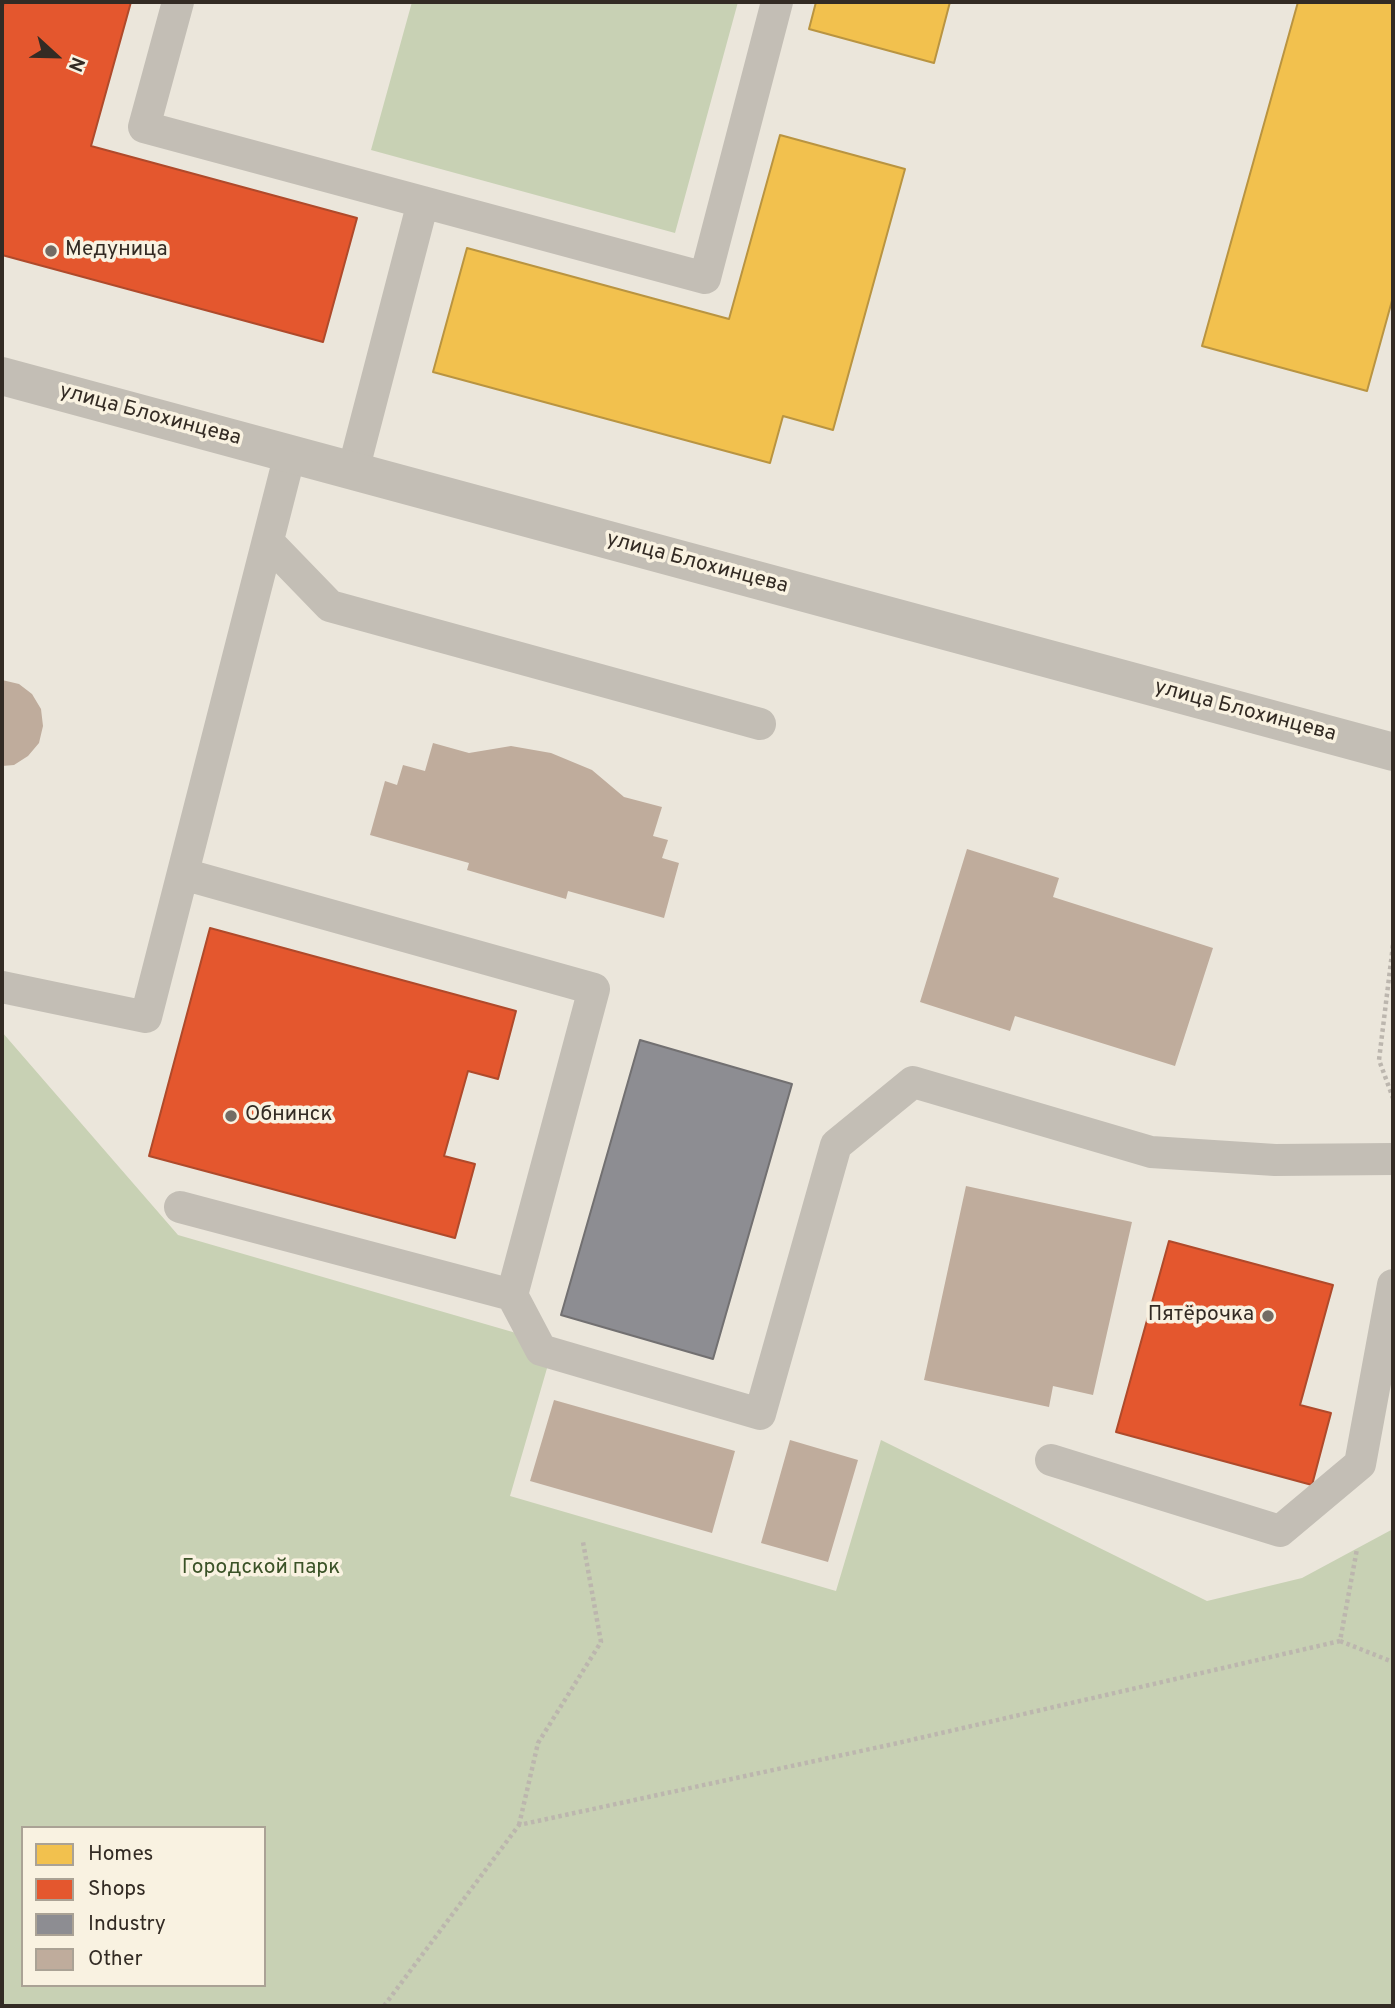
<!DOCTYPE html>
<html>
<head>
<meta charset="utf-8">
<style>
  body { margin:0 }
  #map { position:relative; width:1395px; height:2008px; overflow:hidden; background:#ebe6db; font-family:Overpass,sans-serif }
  canvas { display:block }
  .frame { position:absolute; inset:0; border:4px solid #332b24; pointer-events:none }
  .legend { position:absolute; left:21px; top:1826px; width:245px; height:161px; box-sizing:border-box; background:#f9f2e1; border:2px solid #aaa295; margin:0; padding:9px 12px; list-style:none; font-size:21px; color:#332b24 }
  .legend li { display:flex; align-items:center; gap:14px; height:35px }
  .legend b { width:35px; border:2px solid #aaa295 }
  .north { position:absolute; left:21px; top:21px; width:70px; height:70px; -webkit-text-stroke:5px #f9f2e1; paint-order:stroke; rotate:112deg; font-size:19px; font-weight:700; line-height:28px; text-align:center; color:#332b24 }
  .north::after { content:''; display:block; margin:auto; width:24px; height:32px; background:#332b24; clip-path:polygon(50% 0,100% 100%,50% 72%,0 100%) }
</style>
</head>
<body>
<div id="map">
<canvas width="1395" height="2008"></canvas>
<div class="frame"></div>
<ul class="legend">
<li><b style="height:19px;background:#f2c14e"></b>Homes</li>
<li><b style="height:19px;background:#e4572e"></b>Shops</li>
<li><b style="height:19px;background:#8d8d92"></b>Industry</li>
<li><b style="height:19px;background:#bfac9c"></b>Other</li>
</ul>
<div class="north">N</div>
</div>
<script>
const g = document.querySelector('canvas').getContext('2d');
g.lineJoin = 'round';
function paint(path, color) {
  g.fillStyle = color;
  g.fill(path, 'evenodd');
}
function shape(rows) {
  const path = new Path2D();
  for (const r of rows) {
    path.moveTo(r[0], r[1]);
    for (let i = 2; i < r.length; i += 2) path.lineTo(r[i], r[i + 1]);
  }
  return path;
}
function stroke(path, color, width, dash) {
  g.strokeStyle = color;
  g.lineWidth = width;
  g.lineCap = dash ? 'butt' : 'round';
  g.setLineDash(dash || []);
  g.stroke(path);
}
function write(font, color, halo, rows, align = 'center') {
  g.font = font + ' Overpass,sans-serif';
  g.lineWidth = 7;
  g.setLineDash([]);
  g.textBaseline = 'middle';
  g.strokeStyle = halo;
  g.fillStyle = color;
  for (const [text, x, y, turn = 0] of rows) {
    g.save();
    g.translate(x, y);
    g.rotate((+turn || 0) * Math.PI / 180);
    g.textAlign = isNaN(turn) ? turn : align;
    if (halo) g.strokeText(text, 0, 0);
    g.fillText(text, 0, 0);
    g.restore();
  }
}
paint(shape([
  [412,2,738,2,675,233,371,150],
  [2,1032,178,1235,554,1344,510,1496,836,1591,881,1440,1207,1601,1302,1578,1393,1529,1393,2006,2,2006],
  [23,1828,264,1828,264,1985,23,1985]
]), '#c8d1b4');
const homes = shape([
  [816,2,950,2,934,63,809,29,816,2],
  [1298,2,1393,2,1393,297,1367,391,1202,346,1298,2],
  [780,135,905,169,833,430,783,416,770,463,433,372,467,248,729,319,780,135]
]);
paint(homes, '#f2c14e');
stroke(homes, '#b99441', 2);
const shops = shape([
  [4,2,131,2,91,146,357,218,323,342,2,255,2,11,4,2],
  [210,928,516,1011,498,1079,468,1071,444,1156,475,1164,455,1238,149,1156,210,928],
  [1169,1241,1333,1285,1300,1405,1331,1413,1312,1485,1116,1432,1169,1241]
]);
paint(shops, '#e4572e');
stroke(shops, '#af4a2b', 2);
const industry = shape([
  [640,1040,792,1084,713,1359,561,1315,640,1040]
]);
paint(industry, '#8d8d92');
stroke(industry, '#727071', 2);
paint(shape([
  [2,680,19,684,32,694,41,709,43,726,39,743,28,756,14,765,2,766],
  [433,743,469,753,511,746,551,753,592,770,624,797,662,807,653,836,668,840,662,858,679,863,664,918,568,891,566,899,467,870,469,863,370,835,385,781,397,785,403,765,425,771],
  [967,849,1059,878,1053,897,1213,948,1175,1066,1015,1016,1010,1031,920,1002],
  [966,1186,1132,1222,1093,1395,1053,1386,1049,1407,924,1380],
  [554,1400,735,1451,712,1533,530,1481],
  [790,1440,858,1460,828,1562,761,1543]
]), '#bfac9c');
stroke(shape([
  [1393,945,1379,1060,1393,1098],
  [1340,1641,1393,1662],
  [519,1825,538,1743,601,1642,583,1542],
  [384,2006,519,1825,898,1743,1340,1641,1357,1549]
]), '#bcb6ae', 4.5, [3.5, 3.5]);
stroke(shape([
  [178,2,144,127,705,278,777,2],
  [353,471,423,202],
  [268,542,330,606,760,724],
  [2,987,146,1017,290,454],
  [180,1207,512,1295,594,989,183,874],
  [512,1295,541,1350,760,1414,836,1145,913,1082,1151,1152,1275,1160,1393,1159],
  [1051,1460,1280,1531,1360,1464,1393,1285]
]), '#c3beb5', 32);
stroke(shape([
  [2,376,1393,752]
]), '#c3beb5', 38);
for (const [x, y, r, color] of [
  [51,251,7,"#736c64"],
  [231,1116,7,"#736c64"],
  [1268,1316,7,"#736c64"]
]) {
  const dot = new Path2D();
  dot.arc(x, y, r, 0, 2 * Math.PI);
  g.fillStyle = color;
  g.fill(dot);
  stroke(dot, '#f9f2e1', 2.5);
}
write('21px', '#332b24', '#f9f2e1', [
  ["Медуница",65,251],
  ["Обнинск",245,1116],
  ["Пятёрочка",1254,1316,"right"]
], 'left');
write('21px', '#332b24', '#f9f2e1', [
  ["улица Блохинцева",150,416,15],
  ["улица Блохинцева",697,564,15],
  ["улица Блохинцева",1245,712,15]
]);
write('21px', '#3b5227', '#f9f2e1', [
  ["Городской парк",261,1569]
]);
</script>
</body>
</html>
